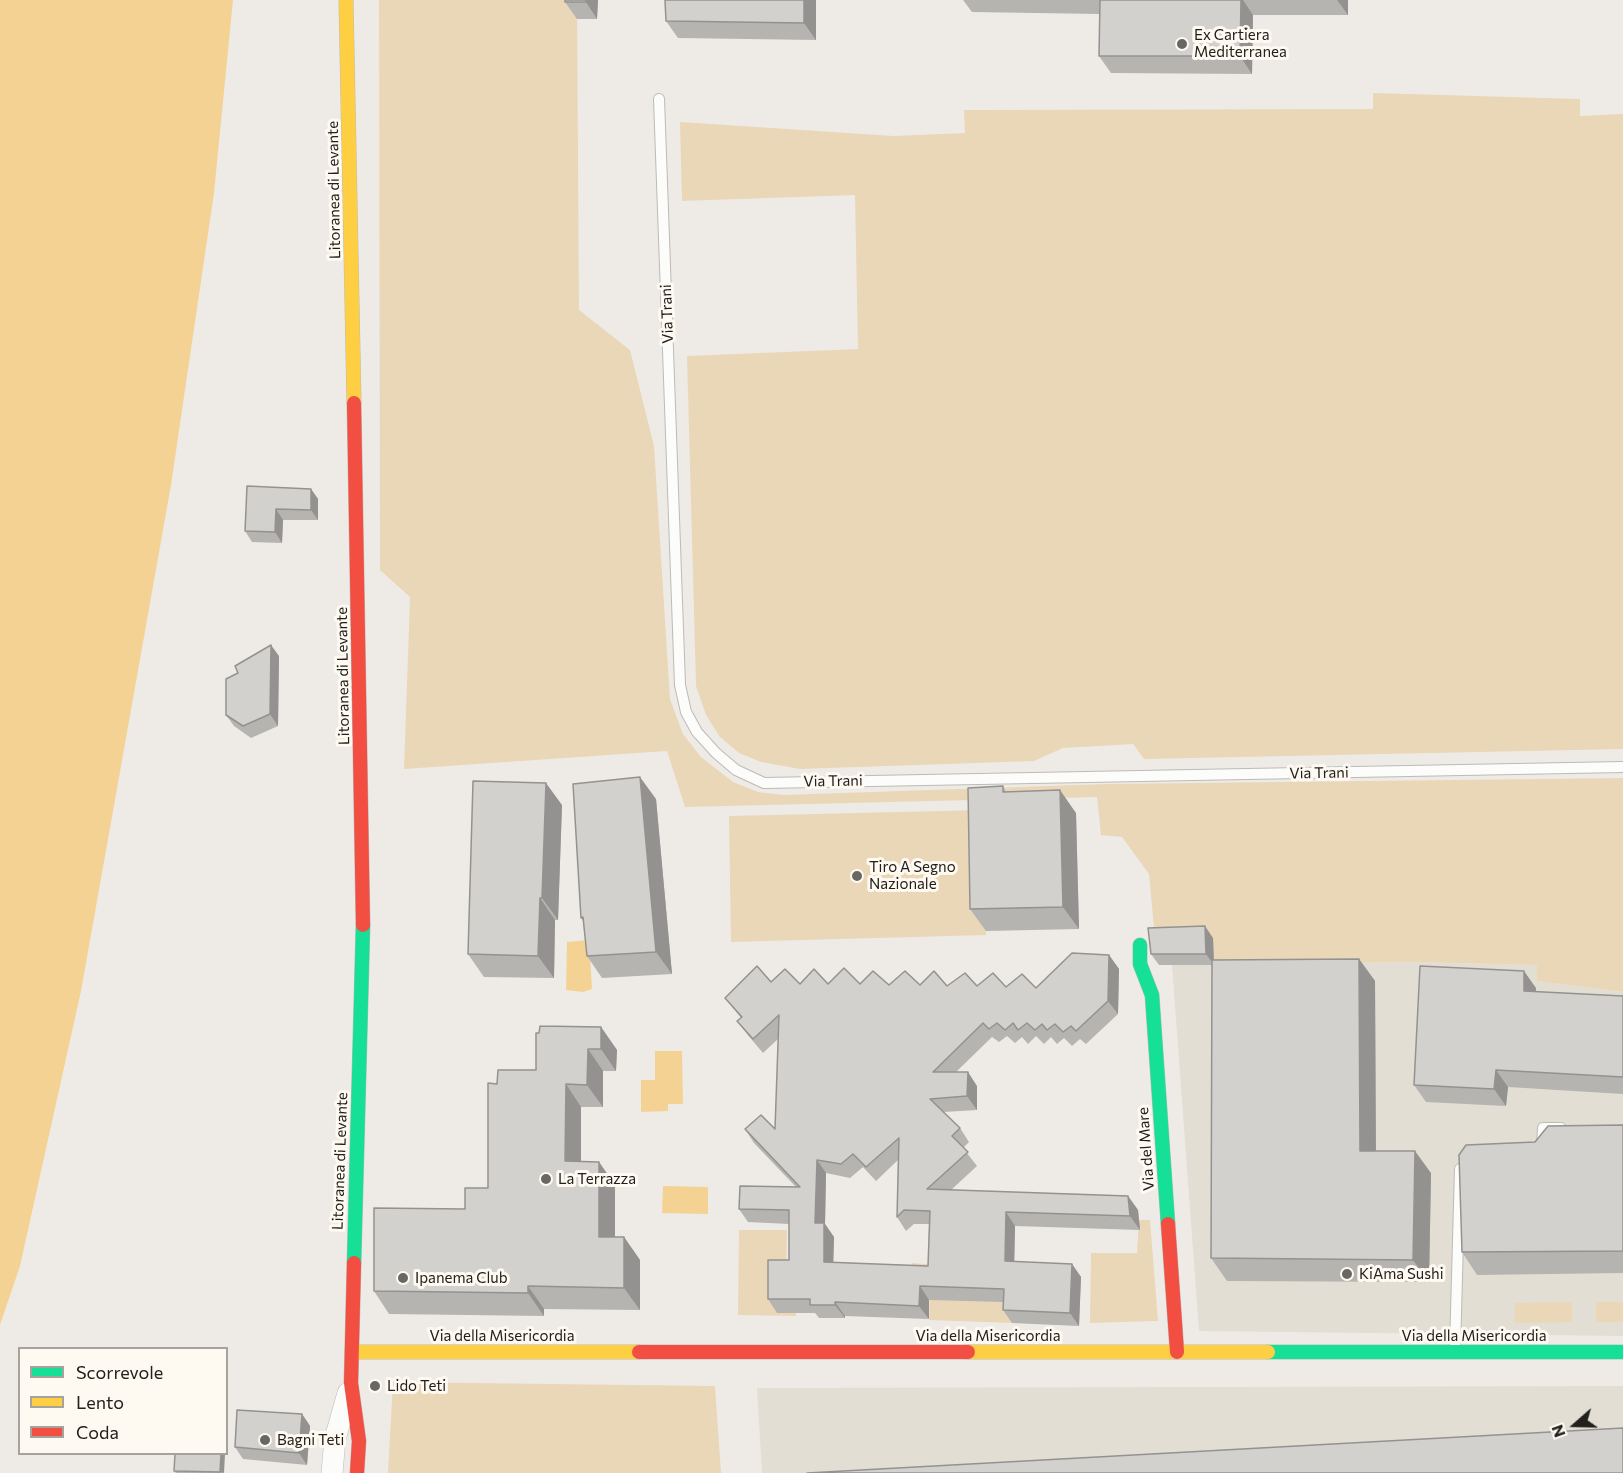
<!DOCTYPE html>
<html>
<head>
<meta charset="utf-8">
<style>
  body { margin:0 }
  #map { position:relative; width:1623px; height:1473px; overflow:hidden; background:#eeebe7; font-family:Commissioner,sans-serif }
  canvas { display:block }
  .legend { position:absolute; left:18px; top:1347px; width:210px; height:108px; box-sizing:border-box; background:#fefaf1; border:2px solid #a6a39c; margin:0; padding:8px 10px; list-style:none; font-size:18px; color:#22201d }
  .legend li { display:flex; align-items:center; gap:12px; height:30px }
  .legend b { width:30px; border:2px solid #a6a39c }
  .north { position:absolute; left:1545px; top:1395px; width:60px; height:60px; -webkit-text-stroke:4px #fefaf1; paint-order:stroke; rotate:250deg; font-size:16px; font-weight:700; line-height:24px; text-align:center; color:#22201d }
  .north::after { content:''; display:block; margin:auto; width:21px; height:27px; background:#22201d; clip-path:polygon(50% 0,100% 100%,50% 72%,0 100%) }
</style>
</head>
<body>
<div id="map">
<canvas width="1623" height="1473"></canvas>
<ul class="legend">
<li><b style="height:8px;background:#16e098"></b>Scorrevole</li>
<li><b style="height:8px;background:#ffcf43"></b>Lento</li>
<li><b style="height:8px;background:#f24e42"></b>Coda</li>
</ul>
<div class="north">N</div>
</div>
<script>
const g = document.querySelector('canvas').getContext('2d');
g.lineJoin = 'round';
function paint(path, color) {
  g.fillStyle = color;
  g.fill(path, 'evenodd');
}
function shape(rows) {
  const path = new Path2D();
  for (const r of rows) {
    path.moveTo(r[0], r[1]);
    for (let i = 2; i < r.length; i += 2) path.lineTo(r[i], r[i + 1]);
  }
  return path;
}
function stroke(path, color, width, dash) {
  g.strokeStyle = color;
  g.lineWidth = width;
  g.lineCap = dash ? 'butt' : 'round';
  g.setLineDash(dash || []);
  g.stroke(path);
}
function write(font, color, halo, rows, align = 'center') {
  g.font = font + ' Commissioner,sans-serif';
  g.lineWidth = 6;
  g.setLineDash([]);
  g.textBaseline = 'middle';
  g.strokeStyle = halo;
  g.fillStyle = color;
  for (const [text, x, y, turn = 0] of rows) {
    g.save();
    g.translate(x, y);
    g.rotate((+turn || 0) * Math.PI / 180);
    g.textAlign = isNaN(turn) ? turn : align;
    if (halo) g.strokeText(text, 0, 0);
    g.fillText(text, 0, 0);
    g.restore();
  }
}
paint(shape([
  [1409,962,1538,965,1538,981,1623,992,1623,1336,1199,1331,1172,965],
  [1623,1386,1623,1473,762,1473,757,1388]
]), '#e3ded3');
paint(shape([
  [379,0,577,0,579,310,630,350,654,446,670,699,683,734,701,757,733,782,758,792,783,795,1107,784,1623,778,1623,992,1537,981,1537,965,1409,962,1214,965,1155,939,1149,874,1122,837,1101,835,1097,797,685,807,667,751,404,769,410,597,380,570],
  [1373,93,1580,99,1580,116,1623,114,1623,749,1144,759,1133,744,1063,748,1034,761,800,769,761,762,739,753,720,737,706,715,696,686,687,356,858,349,855,195,682,201,680,122,894,136,965,133,964,110,1373,109],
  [983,810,986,935,731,942,729,816],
  [1139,1220,1150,1220,1158,1321,1090,1323,1091,1253,1137,1253],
  [739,1230,787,1230,786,1274,777,1312,796,1313,796,1316,738,1315],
  [912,1263,938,1265,1013,1303,1012,1323,929,1320,930,1284,911,1283],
  [1572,1302,1572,1322,1515,1323,1515,1303],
  [1596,1302,1623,1302,1623,1322,1596,1322],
  [393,1382,715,1386,721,1473,388,1473]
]), '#ead7b8');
paint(shape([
  [0,0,233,0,214,193,171,485,81,991,20,1266,0,1325],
  [589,940,592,989,583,992,566,990,567,942],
  [655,1051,682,1051,683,1104,668,1104,668,1111,641,1112,641,1080,655,1080],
  [663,1186,708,1187,708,1214,662,1213]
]), '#f4d294');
const lane = shape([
  [659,99,680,685,686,712,697,732,716,753,736,770,764,783,1623,767],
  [1542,1146,1543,1128,1561,1128],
  [1455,1349,1460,1169]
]);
const street = shape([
  [332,1473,335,1439,348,1393]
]);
const fast = shape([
  [1140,945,1140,964,1152,995,1168,1224],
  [354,1263,363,925],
  [1268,1352,1623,1352]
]);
const slow = shape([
  [346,0,354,403],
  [352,1352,639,1352],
  [968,1352,1268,1352]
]);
const jam = shape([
  [354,403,363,925],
  [1168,1224,1177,1352],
  [354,1263,351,1383,359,1441,357,1473],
  [639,1352,968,1352]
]);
stroke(lane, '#bcbbb7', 12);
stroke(street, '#bcbbb7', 22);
stroke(fast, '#bcbbb7', 15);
stroke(slow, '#bcbbb7', 15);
stroke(jam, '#bcbbb7', 15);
stroke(lane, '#fcfcfb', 10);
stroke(street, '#fcfcfb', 21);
stroke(fast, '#16e098', 14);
stroke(slow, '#ffcf43', 14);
stroke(jam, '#f24e42', 14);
paint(shape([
  [565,0,598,0,597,19,577,19,565,2],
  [816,0,816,40,678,38,666,21],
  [963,0,1348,0,1348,15,1253,15,1252,74,1111,73,1099,56,1100,14,972,12],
  [247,486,311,489,318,499,318,520,283,520,282,543,252,542,245,531],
  [279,656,278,726,251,738,234,726,226,715],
  [1003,786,1006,792,1076,813,1079,929,986,931,970,909],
  [656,799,672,974,602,978,587,956,583,921,581,918],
  [562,805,558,920,555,920,554,978,484,977,468,954],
  [1213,938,1214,960,1359,959,1375,981,1376,1151,1431,1173,1429,1282,1227,1281,1211,1258,1212,965,1159,965,1151,954],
  [1109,955,1119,969,1118,1014,1086,1044,1080,1039,1072,1046,1064,1038,1057,1044,1051,1037,1044,1044,1036,1036,1028,1044,1022,1037,1015,1043,1007,1036,999,1042,992,1037,956,1072,977,1086,977,1110,943,1112,960,1128,969,1142,963,1148,977,1166,951,1190,1128,1196,1138,1210,1140,1230,1015,1226,1014,1262,1072,1264,1081,1277,1079,1326,1012,1323,1003,1310,1003,1302,929,1300,929,1319,845,1316,845,1318,819,1318,815,1313,777,1313,768,1299,789,1260,789,1224,748,1222,739,1209,796,1187,754,1143,745,1129,775,1129,779,1038,763,1053,747,1034,737,1021,741,1018,725,998,771,982,800,984,1036,988],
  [898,1160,897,1217,906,1231,914,1224,929,1224,928,1266,833,1262,834,1237,825,1224,826,1173,850,1178,863,1167,876,1181],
  [1536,988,1536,992,1623,996,1623,1094,1508,1087,1506,1106,1426,1102,1414,1085],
  [601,1027,617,1050,616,1071,603,1071,603,1107,581,1107,581,1162,599,1162,615,1185,615,1237,624,1237,640,1260,640,1310,544,1309,544,1316,389,1314,374,1291,488,1188,497,1084,536,1070],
  [1623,1125,1623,1273,1477,1275,1462,1252,1535,1142],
  [302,1414,310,1426,307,1465,243,1459,235,1447],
  [175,1454,224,1473,176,1473,174,1471]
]), '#b5b4b0');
paint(shape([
  [586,0,598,0,597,19,586,2],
  [804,0,816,0,816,40,804,23],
  [1241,0,1243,0,1253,15,1252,74,1240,56],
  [1337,0,1348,0,1348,15],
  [311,489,318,499,318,520,311,510],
  [276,509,283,520,282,543,275,532],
  [271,645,279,656,278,726,270,714],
  [640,777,656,799,672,974,656,952],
  [546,783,562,805,558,920,542,898],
  [1060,790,1076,813,1079,929,1063,907],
  [540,898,555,920,554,978,538,956],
  [1205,926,1213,938,1214,965,1206,954],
  [1109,955,1119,969,1118,1014,1108,1001],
  [1359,959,1375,981,1376,1174,1360,1151],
  [1524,971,1536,988,1536,1008,1524,991],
  [601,1027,617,1050,616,1071,601,1049],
  [588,1049,603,1071,603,1107,587,1085],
  [1496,1070,1508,1087,1506,1106,1494,1089],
  [968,1072,977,1086,977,1110,967,1096],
  [566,1084,581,1107,581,1184,565,1161],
  [1415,1151,1431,1173,1429,1282,1413,1260],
  [817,1160,826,1173,825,1224,834,1237,833,1275,824,1262,815,1223],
  [599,1162,615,1185,615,1259,599,1237],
  [1128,1196,1138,1210,1140,1230,1130,1216],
  [1006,1212,1015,1226,1014,1275,1005,1261],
  [624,1237,640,1260,640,1310,624,1288],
  [1072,1264,1081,1277,1079,1326,1070,1313],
  [528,1286,544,1309,544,1316,528,1293],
  [920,1286,929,1300,929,1319,919,1306],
  [835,1302,845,1316,845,1318,835,1305],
  [302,1414,310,1426,307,1465,299,1453],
  [221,1454,225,1454,224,1473,220,1472]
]), '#949290');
const building = shape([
  [565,0,586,0,586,2,565,2,565,0],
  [665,0,804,0,804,23,666,21,665,0],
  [1100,0,1241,0,1240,56,1099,56,1100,0],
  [247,486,311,489,311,510,276,509,275,532,245,531,247,486],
  [271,645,270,714,243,726,226,715,226,679,238,673,235,666,271,645],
  [640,777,656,952,587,956,583,917,581,918,573,784,640,777],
  [473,781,546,783,542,898,540,898,538,956,468,954,473,781],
  [1003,786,1003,792,1060,790,1063,907,970,909,968,788,1003,786],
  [1205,926,1206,954,1151,954,1148,928,1205,926],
  [1072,953,1109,955,1108,1001,1076,1031,1071,1026,1063,1032,1055,1024,1047,1030,1042,1024,1035,1030,1027,1023,1018,1030,1013,1023,1005,1030,997,1023,989,1029,983,1023,933,1072,968,1072,967,1096,930,1099,960,1128,952,1136,968,1152,927,1189,1128,1196,1130,1216,1006,1212,1005,1261,1072,1264,1070,1313,1003,1310,1004,1289,920,1286,919,1306,835,1302,835,1305,810,1305,810,1299,768,1299,768,1260,789,1260,789,1210,739,1209,740,1186,800,1187,745,1129,761,1115,775,1129,779,1015,753,1039,737,1021,742,1017,725,998,757,966,771,982,785,969,800,984,814,969,828,984,844,968,860,984,873,971,889,985,905,971,920,985,934,971,947,986,965,973,977,986,993,973,1006,987,1022,974,1036,988,1072,953],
  [899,1138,897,1217,904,1210,930,1211,928,1266,824,1262,824,1223,815,1223,817,1160,841,1164,853,1154,866,1167,899,1138],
  [1359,959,1360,1151,1415,1151,1413,1260,1211,1258,1212,960,1359,959],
  [1420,966,1524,971,1524,991,1623,996,1623,1077,1496,1070,1494,1089,1414,1085,1420,966],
  [540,1026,601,1027,601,1049,588,1049,587,1085,566,1084,565,1161,599,1162,599,1237,624,1237,624,1288,528,1286,528,1293,374,1291,374,1208,465,1209,465,1188,488,1188,488,1083,497,1084,498,1070,536,1070,536,1033,539,1033,540,1026],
  [1623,1125,1623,1251,1462,1252,1459,1155,1466,1145,1535,1142,1548,1126,1623,1125],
  [237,1410,302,1414,299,1453,235,1447,237,1410],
  [1623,1428,1623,1473,807,1473,1623,1428],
  [175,1454,221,1454,220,1472,174,1471,175,1454]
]);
paint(building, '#d3d1cd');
stroke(building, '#949290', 1.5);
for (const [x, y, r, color] of [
  [1182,44,6,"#696764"],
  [857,876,6,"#696764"],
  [546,1179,6,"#696764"],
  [1347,1274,6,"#696764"],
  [403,1278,6,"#696764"],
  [375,1386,6,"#696764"],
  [265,1440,6,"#696764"]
]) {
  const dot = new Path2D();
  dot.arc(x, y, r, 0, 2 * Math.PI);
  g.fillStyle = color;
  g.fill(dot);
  stroke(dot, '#fefaf1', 2);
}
write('15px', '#22201d', '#fefaf1', [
  ["Ex Cartiera",1194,35],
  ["Mediterranea",1194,52],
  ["Tiro A Segno",869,867],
  ["Nazionale",869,884],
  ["La Terrazza",558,1179],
  ["KiAma Sushi",1359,1274],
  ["Ipanema Club",415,1278],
  ["Lido Teti",387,1386],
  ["Bagni Teti",277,1440]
], 'left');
write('15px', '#22201d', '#fefaf1', [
  ["Litoranea di Levante",334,190,-91],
  ["Via Trani",667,314,-92],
  ["Litoranea di Levante",343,676,-91],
  ["Via Trani",1319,773,-1],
  ["Via Trani",833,781,-1],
  ["Via del Mare",1146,1149,-94],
  ["Litoranea di Levante",340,1161,-88],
  ["Via della Misericordia",502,1336],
  ["Via della Misericordia",988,1336],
  ["Via della Misericordia",1474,1336]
]);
</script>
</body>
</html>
